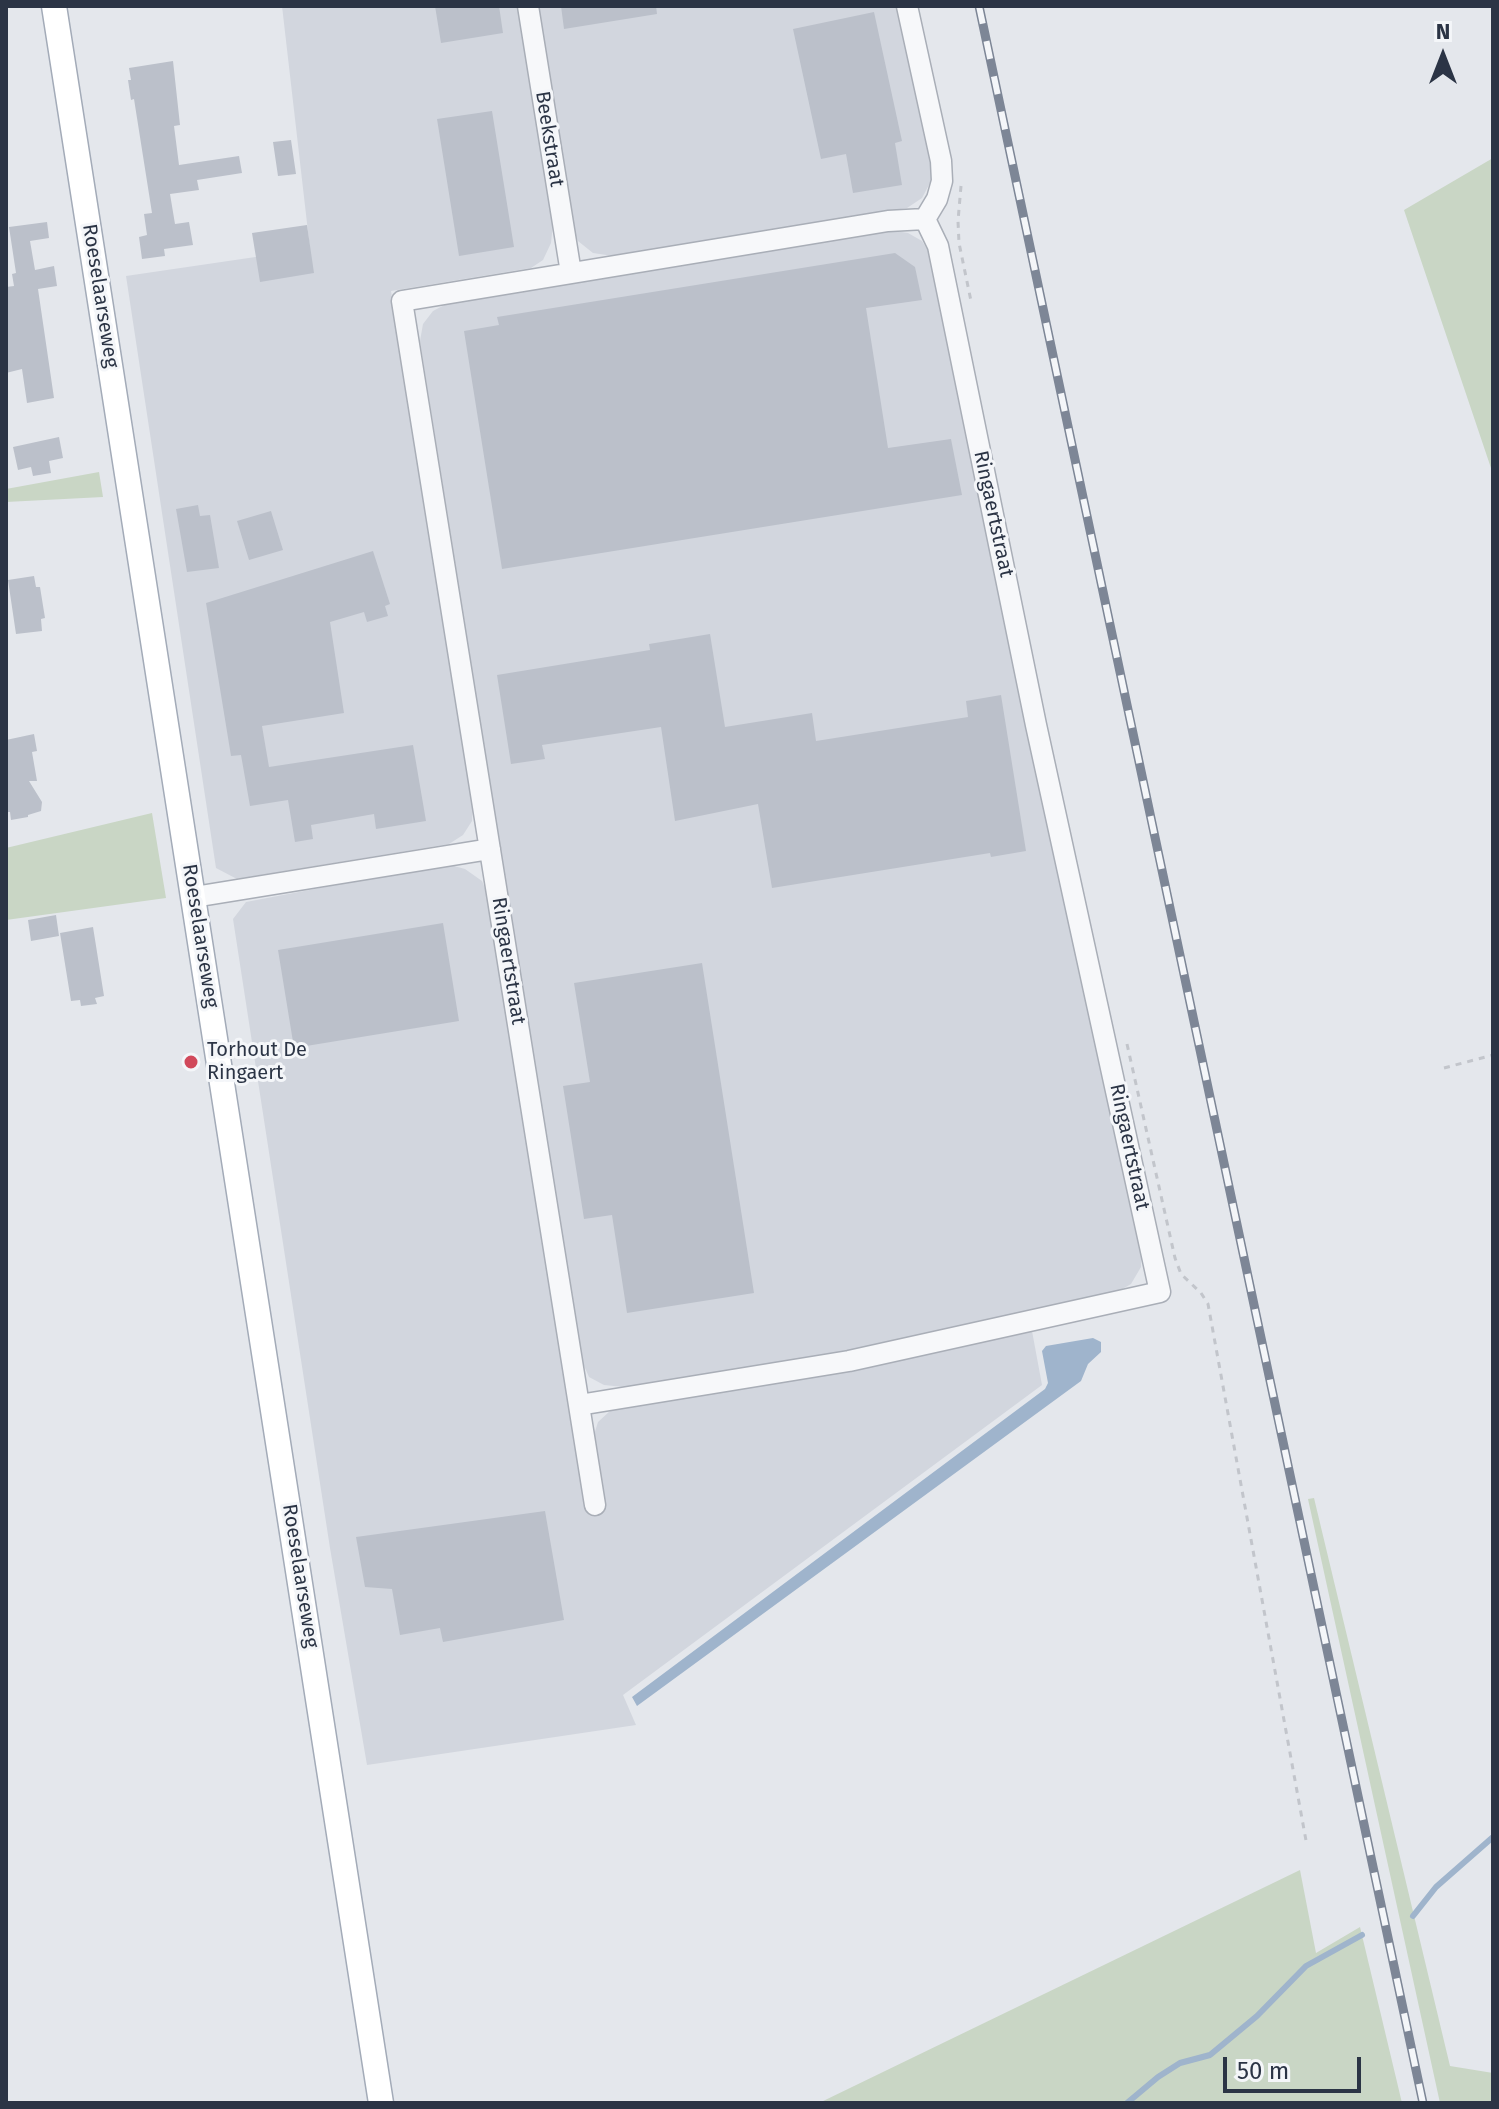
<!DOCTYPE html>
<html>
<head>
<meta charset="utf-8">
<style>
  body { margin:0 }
  #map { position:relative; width:1499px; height:2109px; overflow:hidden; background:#e4e7ec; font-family:"Fira Sans",sans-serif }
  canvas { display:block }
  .frame { position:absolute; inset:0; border:8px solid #2b3445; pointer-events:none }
  .north { position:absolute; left:1403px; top:16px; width:80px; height:80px; -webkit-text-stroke:6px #f4f6f9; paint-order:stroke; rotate:0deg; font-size:22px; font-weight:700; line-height:32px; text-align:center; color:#2b3445 }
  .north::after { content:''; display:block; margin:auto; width:28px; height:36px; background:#2b3445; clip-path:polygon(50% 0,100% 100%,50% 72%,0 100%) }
  .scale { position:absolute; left:1223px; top:2057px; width:138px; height:36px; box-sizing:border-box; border:4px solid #2b3445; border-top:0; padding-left:10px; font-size:24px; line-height:28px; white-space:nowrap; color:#2b3445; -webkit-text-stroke:6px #f4f6f9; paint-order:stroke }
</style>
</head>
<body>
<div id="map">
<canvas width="1499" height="2109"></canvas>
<div class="frame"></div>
<div class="north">N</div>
<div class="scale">50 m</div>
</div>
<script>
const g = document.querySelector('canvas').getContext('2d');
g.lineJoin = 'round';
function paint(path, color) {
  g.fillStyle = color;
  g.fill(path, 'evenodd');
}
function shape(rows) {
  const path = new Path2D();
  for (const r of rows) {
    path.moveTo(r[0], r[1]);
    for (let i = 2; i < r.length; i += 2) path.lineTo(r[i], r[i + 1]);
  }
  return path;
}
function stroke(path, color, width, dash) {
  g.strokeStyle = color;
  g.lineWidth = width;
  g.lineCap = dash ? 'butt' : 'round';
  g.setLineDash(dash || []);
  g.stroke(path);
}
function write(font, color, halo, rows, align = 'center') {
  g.font = font + ' "Fira Sans",sans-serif';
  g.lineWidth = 6;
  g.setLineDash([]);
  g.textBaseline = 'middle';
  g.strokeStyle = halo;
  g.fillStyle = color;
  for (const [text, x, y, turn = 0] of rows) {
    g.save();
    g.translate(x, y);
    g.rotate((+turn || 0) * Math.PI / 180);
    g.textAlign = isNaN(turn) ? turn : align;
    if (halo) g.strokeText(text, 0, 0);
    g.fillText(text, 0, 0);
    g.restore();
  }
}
paint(shape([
  [282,6,517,6,553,224,551,243,543,260,531,268,391,291,426,521,473,805,472,821,463,835,449,844,237,879,216,868,126,276,310,249],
  [537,6,898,6,932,163,931,181,922,198,907,208,613,256,593,253,578,241,571,226],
  [889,230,908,233,922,241,932,257,1141,1248,1141,1267,1131,1284,1112,1295,849,1351,624,1387,604,1385,589,1377,581,1359,420,341,423,324,433,311,452,301],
  [447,864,465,869,482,881,489,898,587,1513,605,1510,593,1438,598,1422,610,1411,626,1407,850,1371,1032,1331,1042,1385,623,1695,636,1725,367,1765,330,1548,233,919,246,902]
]), '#d2d6de');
paint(shape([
  [1493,158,1493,474,1404,210],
  [99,472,103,497,6,502,6,489],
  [152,813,166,898,6,920,6,848],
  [1314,1498,1450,2066,1493,2073,1493,2103,1440,2103,1308,1499],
  [1300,1870,1316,1953,1360,1927,1402,2103,819,2103]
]), '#c9d6c5');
paint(shape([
  [1093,1338,1101,1342,1101,1352,1088,1364,1081,1381,637,1706,632,1697,1045,1389,1048,1383,1042,1351,1046,1346]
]), '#9fb4cc');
stroke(shape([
  [1413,1916,1436,1887,1493,1837],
  [1127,2103,1158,2077,1180,2063,1210,2055,1257,2016,1306,1966,1362,1935]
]), '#9fb4cc', 6);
paint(shape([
  [435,6,499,6,503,33,441,43],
  [561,6,656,6,657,14,564,29],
  [874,12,902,141,895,143,902,185,853,193,846,154,821,159,793,29],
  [173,61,180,125,174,126,179,165,239,156,242,173,197,180,199,190,170,194,175,224,189,222,193,245,164,249,165,256,142,259,139,237,147,235,144,214,152,213,134,99,131,100,128,80,131,80,129,68],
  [492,111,514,247,459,256,437,119],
  [291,140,296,174,278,176,273,142],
  [47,222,49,238,30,241,35,270,54,266,57,286,38,289,54,398,27,403,22,369,6,373,6,287,14,286,12,274,16,273,9,227],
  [307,225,314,273,260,282,252,233],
  [895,253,915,267,922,300,866,308,888,448,951,439,962,495,502,569,464,331,499,325,497,317],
  [59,437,63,458,49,461,51,473,33,476,31,467,18,470,13,447],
  [198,505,200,516,210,515,219,568,187,572,176,509],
  [271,511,283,550,249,560,237,521],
  [373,551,390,604,385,606,388,616,367,622,364,612,330,622,344,713,262,726,269,767,413,745,426,821,376,829,374,814,311,825,313,839,295,842,288,800,250,806,241,755,231,756,206,603],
  [34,576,36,587,40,587,45,618,41,619,42,631,16,634,8,580],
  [710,634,725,727,812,713,816,741,968,717,966,701,1001,695,1026,851,991,857,990,853,772,888,758,804,675,821,661,727,542,745,545,759,511,764,497,675,650,650,649,644],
  [34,734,37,751,32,752,37,781,29,781,42,802,41,811,28,815,28,817,11,820,10,812,6,812,6,740],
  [56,915,59,936,31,941,28,920],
  [443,923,459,1021,294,1048,278,950],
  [93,927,104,996,95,998,97,1004,81,1006,80,1000,71,1001,60,933],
  [702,963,754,1293,627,1313,612,1215,584,1219,563,1086,590,1082,574,983],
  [545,1511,564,1620,443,1642,440,1628,400,1635,392,1589,365,1587,356,1537]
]), '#bbc0ca');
const minor = shape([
  [528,6,571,273],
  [907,6,941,161,942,181,937,199,925,219],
  [194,897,490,849],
  [579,1405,849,1361,1160,1292,1036,725,938,246,925,219],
  [595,1505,402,301,888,221,925,219]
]);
const major = shape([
  [54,6,381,2103]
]);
stroke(minor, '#a9aeb7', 23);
stroke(major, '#a3abb8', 27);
stroke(shape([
  [961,186,958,221,959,243,971,301],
  [1127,1044,1175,1258,1181,1274,1201,1293,1208,1304,1307,1846],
  [1444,1068,1493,1055]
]), '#c2c5cb', 3, [6, 6]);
stroke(minor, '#f7f8fa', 20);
stroke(major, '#fff', 24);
const rail = shape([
  [979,6,1423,2103]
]);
stroke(rail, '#7d8696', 9);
stroke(rail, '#f4f6f9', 6, [18]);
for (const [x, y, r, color] of [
  [191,1062,8,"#d1495b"]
]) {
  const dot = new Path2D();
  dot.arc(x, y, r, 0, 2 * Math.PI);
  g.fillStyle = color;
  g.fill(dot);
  stroke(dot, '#f4f6f9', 3);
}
write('20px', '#2b3445', '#f4f6f9', [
  ["Beekstraat",549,139,81],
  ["Roeselaarseweg",100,296,81],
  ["Ringaertstraat",993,514,78],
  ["Roeselaarseweg",200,936,81],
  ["Ringaertstraat",508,961,81],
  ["Ringaertstraat",1129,1147,78],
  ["Roeselaarseweg",300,1576,81]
]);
write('20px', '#2b3445', '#f4f6f9', [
  ["Torhout De",207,1050],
  ["Ringaert",207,1073]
], 'left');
</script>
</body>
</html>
